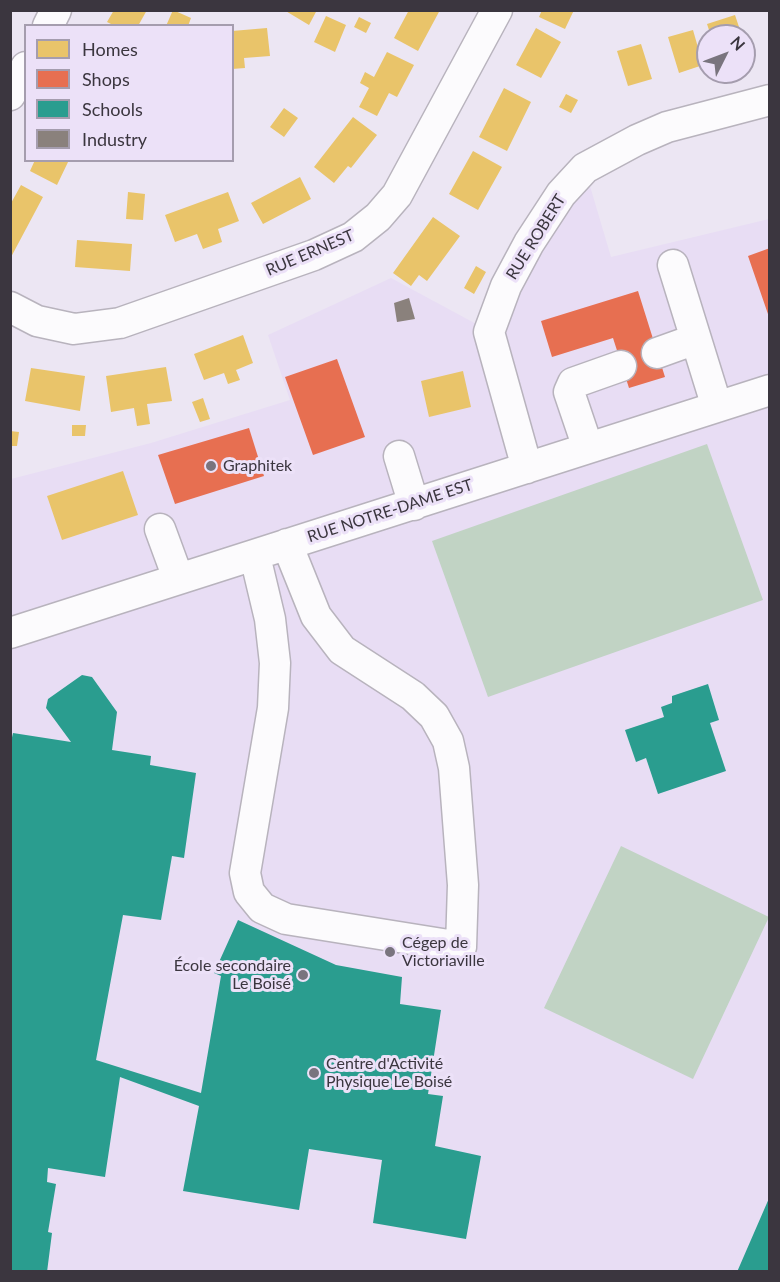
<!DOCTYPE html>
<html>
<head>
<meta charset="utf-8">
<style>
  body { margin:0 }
  #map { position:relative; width:780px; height:1282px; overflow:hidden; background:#ece6f3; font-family:Lato,sans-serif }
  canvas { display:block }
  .frame { position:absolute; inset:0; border:12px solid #3b363f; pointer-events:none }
  .legend { position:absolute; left:24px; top:24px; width:210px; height:138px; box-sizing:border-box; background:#ece1f8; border:2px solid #a59dae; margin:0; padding:8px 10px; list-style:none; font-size:18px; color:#3b363f }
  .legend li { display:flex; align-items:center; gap:12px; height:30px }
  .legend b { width:30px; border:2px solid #a59dae }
  .north { position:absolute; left:696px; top:24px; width:60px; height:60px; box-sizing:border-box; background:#ece1f8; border:2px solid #a59dae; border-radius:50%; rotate:48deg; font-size:16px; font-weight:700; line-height:24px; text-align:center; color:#3b363f }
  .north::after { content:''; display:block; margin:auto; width:21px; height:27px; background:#79747e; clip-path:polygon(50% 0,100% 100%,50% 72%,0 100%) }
</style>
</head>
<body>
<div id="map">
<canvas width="780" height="1282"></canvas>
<div class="frame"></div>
<ul class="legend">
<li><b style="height:16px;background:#e9c46a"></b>Homes</li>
<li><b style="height:16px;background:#e76f51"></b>Shops</li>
<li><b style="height:16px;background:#2a9d8f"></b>Schools</li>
<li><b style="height:16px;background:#8a817c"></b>Industry</li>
</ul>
<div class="north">N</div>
</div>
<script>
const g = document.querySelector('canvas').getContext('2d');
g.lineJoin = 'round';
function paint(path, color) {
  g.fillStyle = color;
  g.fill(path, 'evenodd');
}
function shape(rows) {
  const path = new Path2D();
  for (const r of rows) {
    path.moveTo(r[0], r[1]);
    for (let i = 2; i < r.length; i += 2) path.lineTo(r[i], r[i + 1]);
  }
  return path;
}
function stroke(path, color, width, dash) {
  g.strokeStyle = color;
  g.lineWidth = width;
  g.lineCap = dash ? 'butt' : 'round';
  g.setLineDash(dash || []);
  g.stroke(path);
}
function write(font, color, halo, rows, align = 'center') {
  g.font = font + ' Lato,sans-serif';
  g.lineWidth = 6;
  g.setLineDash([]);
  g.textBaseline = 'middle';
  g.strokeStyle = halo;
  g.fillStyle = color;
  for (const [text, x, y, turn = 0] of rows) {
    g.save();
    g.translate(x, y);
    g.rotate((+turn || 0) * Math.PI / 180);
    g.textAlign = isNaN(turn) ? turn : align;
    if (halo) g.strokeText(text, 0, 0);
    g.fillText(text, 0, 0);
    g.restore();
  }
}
paint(shape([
  [590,186,611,257,769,219,769,1271,11,1272,11,479,151,443,290,400,268,335,391,278,480,326,512,303,562,216]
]), '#e8ddf4');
paint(shape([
  [707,444,763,600,488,697,432,541],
  [621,846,769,917,693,1079,544,1008]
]), '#c1d3c4');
paint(shape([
  [114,10,147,10,138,26,115,26,107,22],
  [173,10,191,18,188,26,166,26],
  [284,10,317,10,309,25],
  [409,10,440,10,418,51,394,38],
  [542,10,574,10,565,29,539,17],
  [735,15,742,36,711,36,707,24],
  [326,16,346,25,335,52,314,42],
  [359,17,371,23,366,33,354,27],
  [267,28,270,56,244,58,245,68,232,69,232,31],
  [536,28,561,42,541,78,516,65],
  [693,30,703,65,679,73,668,37],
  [641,44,652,79,628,86,617,51],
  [387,52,414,65,397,97,389,93,377,116,359,107,369,88,360,83,365,72,374,77],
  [504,88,531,102,507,151,479,137],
  [566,94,578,100,571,113,559,107],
  [284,108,298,118,284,137,270,127],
  [353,117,377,135,351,168,348,166,334,183,314,167],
  [473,151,502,167,478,210,449,194],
  [35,160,69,160,57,185,30,171],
  [300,177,311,199,263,224,251,203],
  [21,185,43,197,10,259,10,205],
  [128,192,145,194,143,220,126,219],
  [228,192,239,221,218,229,222,242,203,249,197,234,175,242,165,215],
  [433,217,460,236,427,281,419,275,411,286,393,273],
  [77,240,132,244,130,271,75,267],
  [476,266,486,272,474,294,464,288],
  [243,335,253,363,236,370,240,380,228,384,224,373,204,380,194,354],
  [166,367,172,401,147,404,150,424,137,426,134,408,111,412,106,376],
  [31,368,85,376,80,411,25,401],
  [463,371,471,407,429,417,421,381],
  [203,398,210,419,200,422,192,402],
  [72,425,86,425,85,436,72,436],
  [10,431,19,432,17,446,10,446],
  [123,471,138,515,62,540,47,496]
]), '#e9c46a');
paint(shape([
  [770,248,770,317,769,317,748,256],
  [638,291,665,377,629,388,613,338,552,357,541,321],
  [337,359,365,437,313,455,285,377],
  [249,428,264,476,175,504,158,455]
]), '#e76f51');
paint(shape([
  [82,675,92,677,117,712,112,750,151,756,150,765,196,773,184,858,172,856,161,920,123,915,96,1060,201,1093,221,976,214,973,238,920,336,965,402,977,400,1004,441,1010,428,1094,443,1096,435,1146,481,1156,466,1239,373,1223,382,1160,309,1149,299,1210,183,1191,199,1106,120,1077,105,1177,48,1168,47,1182,56,1184,48,1232,52,1233,47,1272,10,1272,10,746,13,733,71,742,46,708,48,699],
  [708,684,719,720,710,723,726,771,658,794,646,758,636,762,625,730,664,717,661,707,672,703,672,696],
  [770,1196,770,1272,737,1272]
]), '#2a9d8f');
paint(shape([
  [409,298,415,319,397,322,394,303]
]), '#8a817c');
const minor = shape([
  [48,26,56,10],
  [10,95,26,67],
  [673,265,717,407],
  [10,307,37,321,74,329,120,323,314,255,353,237,378,217,397,195,497,10],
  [657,353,696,339],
  [588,448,569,392,573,383,621,366],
  [399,456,414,505],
  [527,468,489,332,506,286,529,243,561,194,585,168,637,140,667,127,770,100],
  [160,529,178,578],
  [255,556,270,619,275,663,273,708,245,873,249,892,262,908,286,919,461,947,463,885,454,768,448,741,434,716,413,696,342,650,316,616,287,544],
  [10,633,770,390]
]);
stroke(minor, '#b8b3bd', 33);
stroke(minor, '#fcfbfd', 30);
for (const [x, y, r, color] of [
  [211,466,6,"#79747e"],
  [390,952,6,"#79747e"],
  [303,975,6,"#79747e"],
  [314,1073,6,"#79747e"]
]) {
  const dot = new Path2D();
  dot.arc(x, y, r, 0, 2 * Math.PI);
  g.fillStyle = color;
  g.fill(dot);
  stroke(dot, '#ece1f8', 2);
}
write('16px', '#3b363f', '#ece1f8', [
  ["RUE ROBERT",536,237,-58],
  ["RUE ERNEST",310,253,-23],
  ["RUE NOTRE-DAME EST",390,511,-18]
]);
write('16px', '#3b363f', '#ece1f8', [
  ["Graphitek",223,466],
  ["Cégep de",402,943],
  ["Victoriaville",402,961],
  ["École secondaire",291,966,"right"],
  ["Le Boisé",291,984,"right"],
  ["Centre d'Activité",326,1064],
  ["Physique Le Boisé",326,1082]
], 'left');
</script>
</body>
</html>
